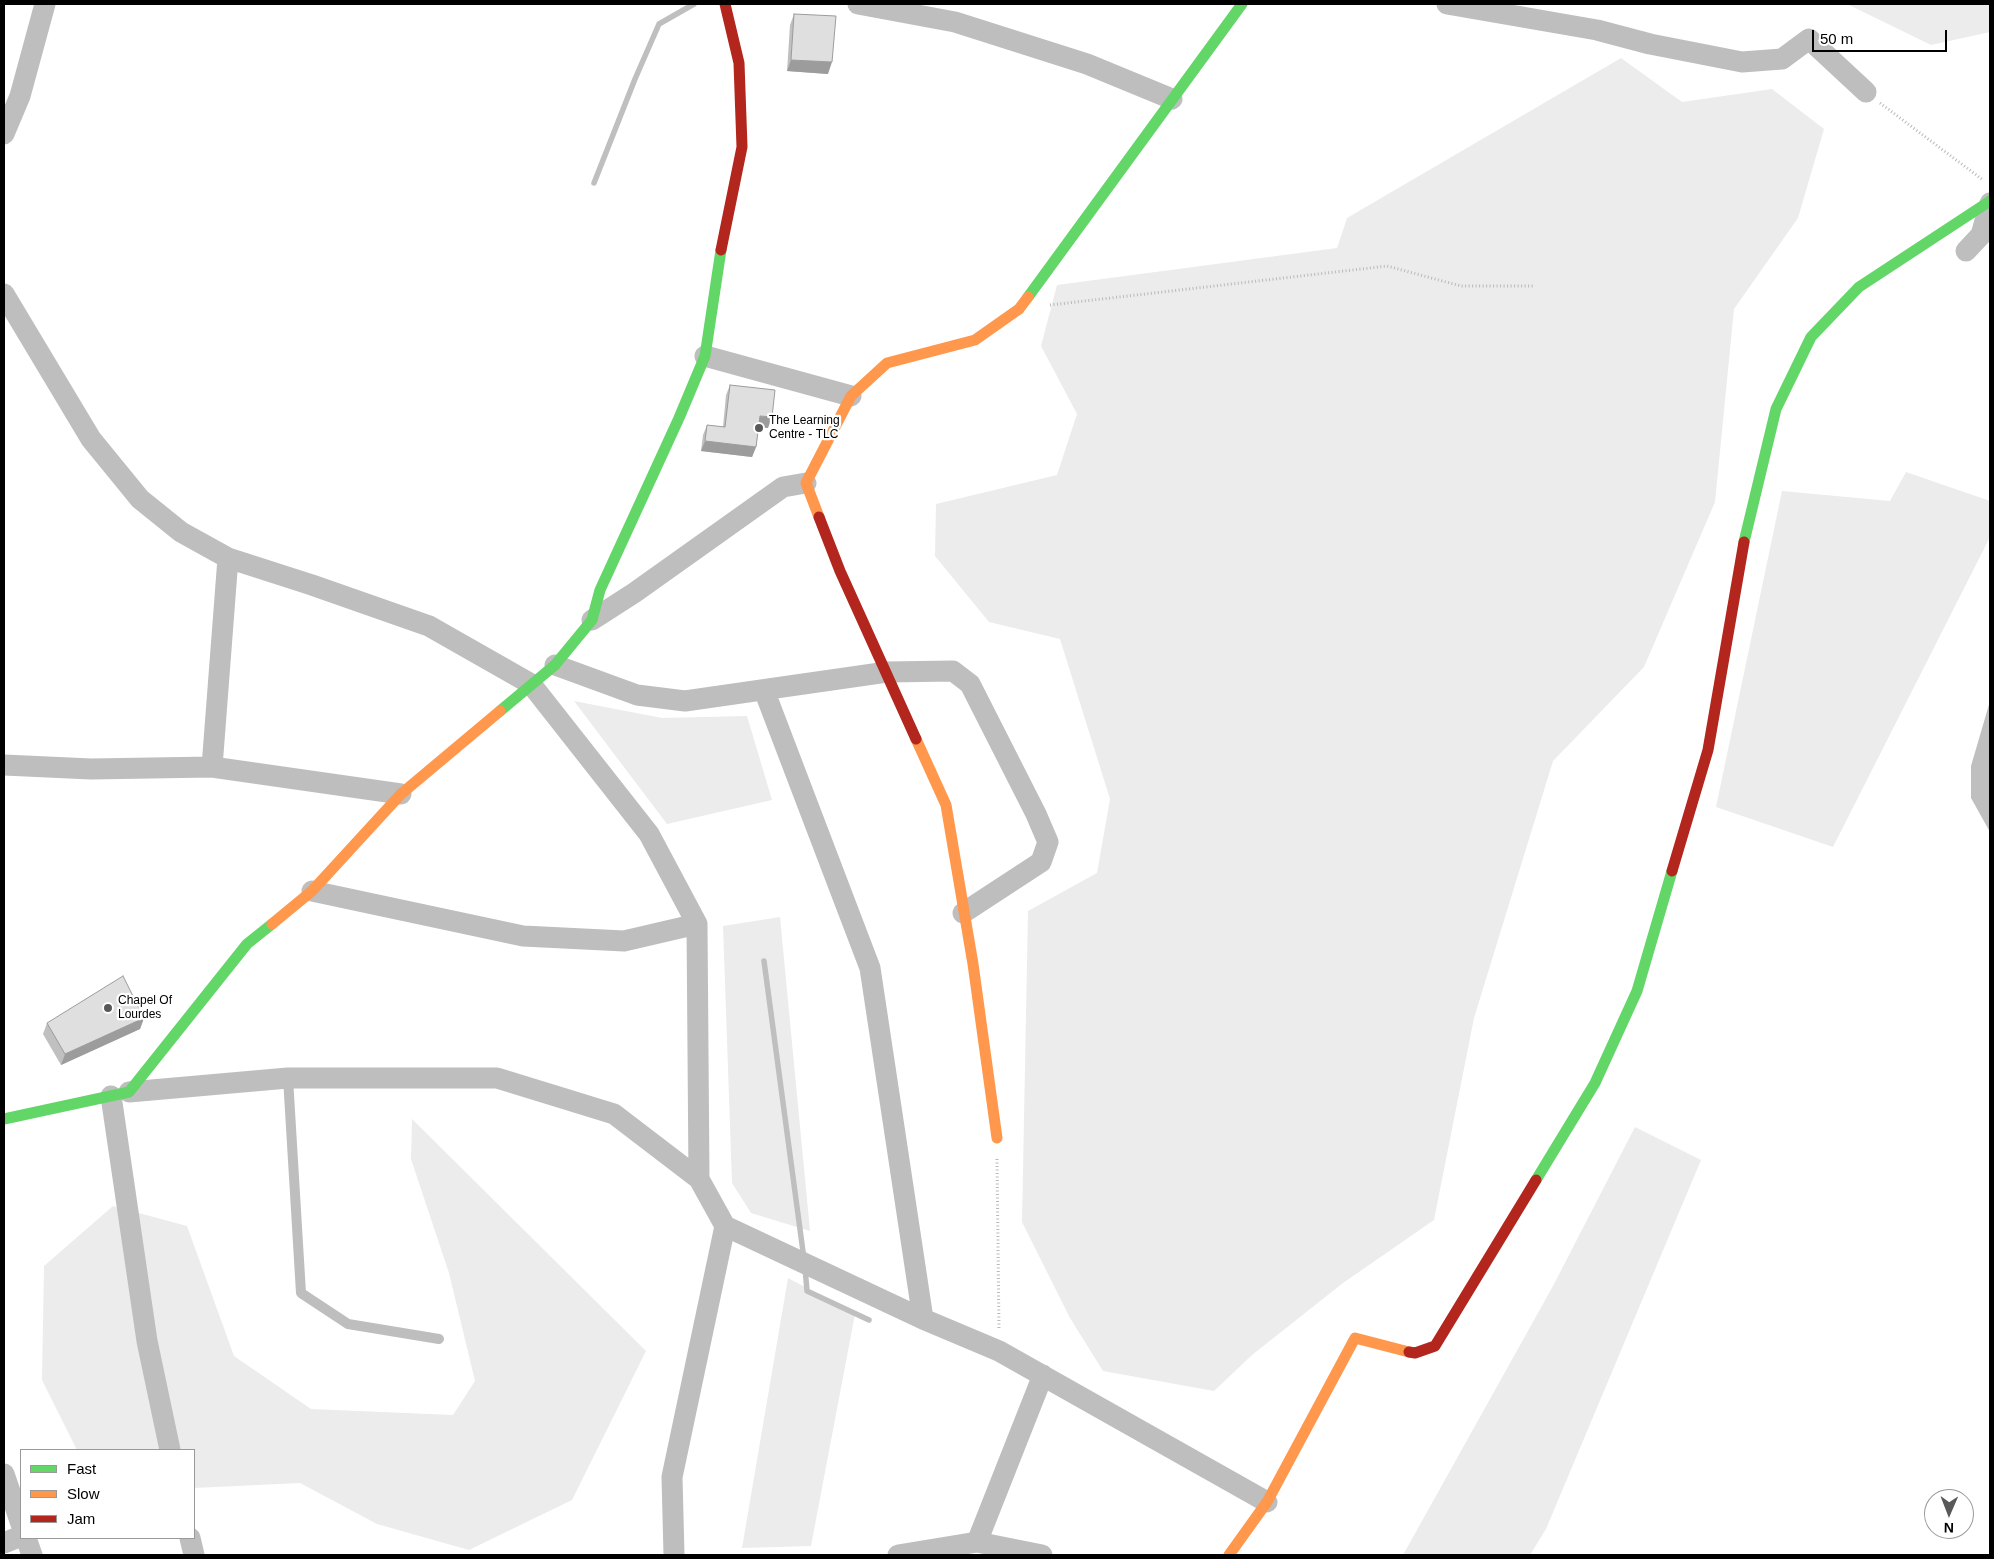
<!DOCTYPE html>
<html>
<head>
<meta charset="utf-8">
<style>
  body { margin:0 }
  #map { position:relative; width:1994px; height:1559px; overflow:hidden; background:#fff; font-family:Helvetica,sans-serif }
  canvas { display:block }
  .frame { position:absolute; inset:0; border:5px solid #000; pointer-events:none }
  .legend { position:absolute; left:20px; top:1449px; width:175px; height:90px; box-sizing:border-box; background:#fff; border:1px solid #999; margin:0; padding:6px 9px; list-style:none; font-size:15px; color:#000 }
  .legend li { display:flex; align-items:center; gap:10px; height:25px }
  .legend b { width:25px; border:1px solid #999 }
  .north { position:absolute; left:1924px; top:1489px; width:50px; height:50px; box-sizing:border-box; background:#fff; border:1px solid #999; border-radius:50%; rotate:181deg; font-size:14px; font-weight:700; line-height:20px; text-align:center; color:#000 }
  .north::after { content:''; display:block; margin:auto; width:18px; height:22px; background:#595959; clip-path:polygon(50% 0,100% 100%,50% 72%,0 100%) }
  .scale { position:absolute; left:1812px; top:30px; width:135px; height:22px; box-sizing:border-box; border:2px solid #000; border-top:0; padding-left:6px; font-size:15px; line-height:18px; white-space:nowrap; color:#000; -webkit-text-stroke:4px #fff; paint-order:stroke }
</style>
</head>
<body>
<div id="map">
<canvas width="1994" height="1559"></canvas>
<div class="frame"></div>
<ul class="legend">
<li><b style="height:6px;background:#63d668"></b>Fast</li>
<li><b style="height:6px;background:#ff974d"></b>Slow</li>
<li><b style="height:6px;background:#b3261e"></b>Jam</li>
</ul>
<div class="north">N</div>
<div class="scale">50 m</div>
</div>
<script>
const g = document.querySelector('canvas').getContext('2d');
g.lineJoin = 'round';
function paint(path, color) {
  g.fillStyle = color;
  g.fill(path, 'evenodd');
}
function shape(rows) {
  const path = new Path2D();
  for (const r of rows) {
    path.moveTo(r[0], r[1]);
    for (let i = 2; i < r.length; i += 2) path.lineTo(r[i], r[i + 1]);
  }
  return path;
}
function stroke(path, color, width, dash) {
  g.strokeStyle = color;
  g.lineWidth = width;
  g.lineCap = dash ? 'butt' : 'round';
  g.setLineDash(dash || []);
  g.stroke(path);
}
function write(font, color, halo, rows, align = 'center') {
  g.font = font + ' Helvetica,sans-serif';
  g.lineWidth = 4.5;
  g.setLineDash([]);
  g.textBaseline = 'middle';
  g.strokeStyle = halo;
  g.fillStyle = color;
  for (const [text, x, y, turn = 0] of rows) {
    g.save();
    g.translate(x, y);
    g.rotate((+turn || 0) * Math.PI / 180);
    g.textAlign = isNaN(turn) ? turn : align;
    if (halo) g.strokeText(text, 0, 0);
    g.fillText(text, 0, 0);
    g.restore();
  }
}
paint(shape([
  [1847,4,1990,4,1990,32,1931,45],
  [1621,58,1682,102,1772,89,1824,129,1798,218,1734,309,1715,502,1644,667,1553,761,1474,1018,1434,1220,1343,1283,1252,1355,1214,1391,1103,1371,1070,1318,1022,1222,1028,911,1097,873,1110,799,1060,639,989,622,935,556,936,504,1057,475,1077,414,1041,346,1057,285,1337,248,1347,218],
  [1906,472,1990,501,1990,537,1833,847,1716,807,1782,491,1890,501],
  [574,701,662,718,747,716,772,800,667,824],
  [780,917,810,1231,751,1213,732,1183,723,926],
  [412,1119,646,1351,572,1500,469,1550,377,1524,300,1483,194,1488,194,1450,77,1450,42,1380,44,1266,113,1206,187,1226,234,1356,311,1409,453,1415,475,1381,449,1273,411,1159],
  [1635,1127,1701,1160,1546,1529,1530,1555,1403,1555,1553,1286],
  [788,1278,855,1314,811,1546,742,1548]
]), '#ececec');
paint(shape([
  [1990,701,1990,832,1971,798,1971,766]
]), '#bfbfbf');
stroke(shape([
  [594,183,635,79,659,24,694,4],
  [764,961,804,1259],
  [805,1268,807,1291,869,1320]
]), '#bfbfbf', 5.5);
stroke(shape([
  [1880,103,1983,180],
  [1050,305,1387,266,1461,286,1534,286],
  [997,1159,999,1330]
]), '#b9b9b9', 3, [1, 2.5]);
stroke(shape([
  [288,1078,301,1293,348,1324,439,1339]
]), '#bebebe', 10);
stroke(shape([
  [858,4,955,22,1087,64,1172,99],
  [1447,4,1597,30,1650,44,1742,62,1782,59,1809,39,1866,92],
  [4,134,20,96,45,4],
  [1966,251,1981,235,1990,203],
  [4,294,91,439,140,499,181,532,228,558,312,585,429,626,531,684,649,834,697,924,699,1179],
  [705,356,851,396],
  [592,620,634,593,783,487,806,483],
  [555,665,637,695,685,701,887,672,953,671,970,684,1036,814,1048,842,1041,862,963,913],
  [764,690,870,968,923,1319],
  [4,765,91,769,212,767,401,794],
  [212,767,228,558],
  [312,891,523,936,624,941,697,924],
  [129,1092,288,1078,497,1078,614,1114,699,1179,725,1226,923,1319,999,1351,1267,1502],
  [111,1096,147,1341,170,1450],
  [4,1474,21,1524],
  [26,1538,32,1555],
  [190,1538,194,1555],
  [977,1542,1042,1555],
  [4,1543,21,1536],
  [674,1555,672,1477,725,1226],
  [898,1555,977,1542,1043,1375]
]), '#bebebe', 21);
stroke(shape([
  [1028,297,1242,4],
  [1744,542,1776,409,1811,337,1859,287,1990,201],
  [500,711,555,665,592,620,600,590,679,418,705,356,721,250],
  [4,1119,129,1092,247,944,272,924],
  [1536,1180,1595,1083,1637,991,1672,871]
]), '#63d668', 11);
stroke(shape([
  [819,517,806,483,851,396,887,363,975,340,1019,309,1028,297],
  [916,739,946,805,973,964,997,1138],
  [272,924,312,891,401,794,500,711],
  [1229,1555,1267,1502,1355,1338,1409,1352]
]), '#ff974d', 11);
stroke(shape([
  [721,250,742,147,739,63,725,4],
  [819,517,840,571,916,739],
  [1672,871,1708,750,1744,542],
  [1409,1352,1415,1353,1435,1346,1536,1180]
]), '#b3261e', 11);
paint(shape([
  [794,14,828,74,787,71,790,25],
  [730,385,768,428,759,427,756,447,752,457,701,451,703,435,707,425,723,427,726,395],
  [144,1018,140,1029,61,1065,43,1034,47,1023]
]), '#c0c0c0');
paint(shape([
  [791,60,832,62,828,74,787,71],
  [760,416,772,417,768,428,756,427],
  [705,441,756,447,752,457,701,451],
  [144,1018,140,1029,61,1065,65,1054]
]), '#9c9c9c');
const building = shape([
  [794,14,836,16,832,62,791,60,794,14],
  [730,385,775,390,772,417,760,416,756,447,705,441,707,425,725,427,730,385],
  [123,976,144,1018,65,1054,47,1023,123,976]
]);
paint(building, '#dfdfdf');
stroke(building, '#9c9c9c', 1);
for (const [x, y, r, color] of [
  [759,428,5,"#595959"],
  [108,1008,5,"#595959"]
]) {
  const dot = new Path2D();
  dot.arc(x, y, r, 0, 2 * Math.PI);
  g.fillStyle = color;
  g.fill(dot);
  stroke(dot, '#fff', 2);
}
write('12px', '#000', '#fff', [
  ["The Learning",769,421],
  ["Centre - TLC",769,435],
  ["Chapel Of",118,1001],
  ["Lourdes",118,1015]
], 'left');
</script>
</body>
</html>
